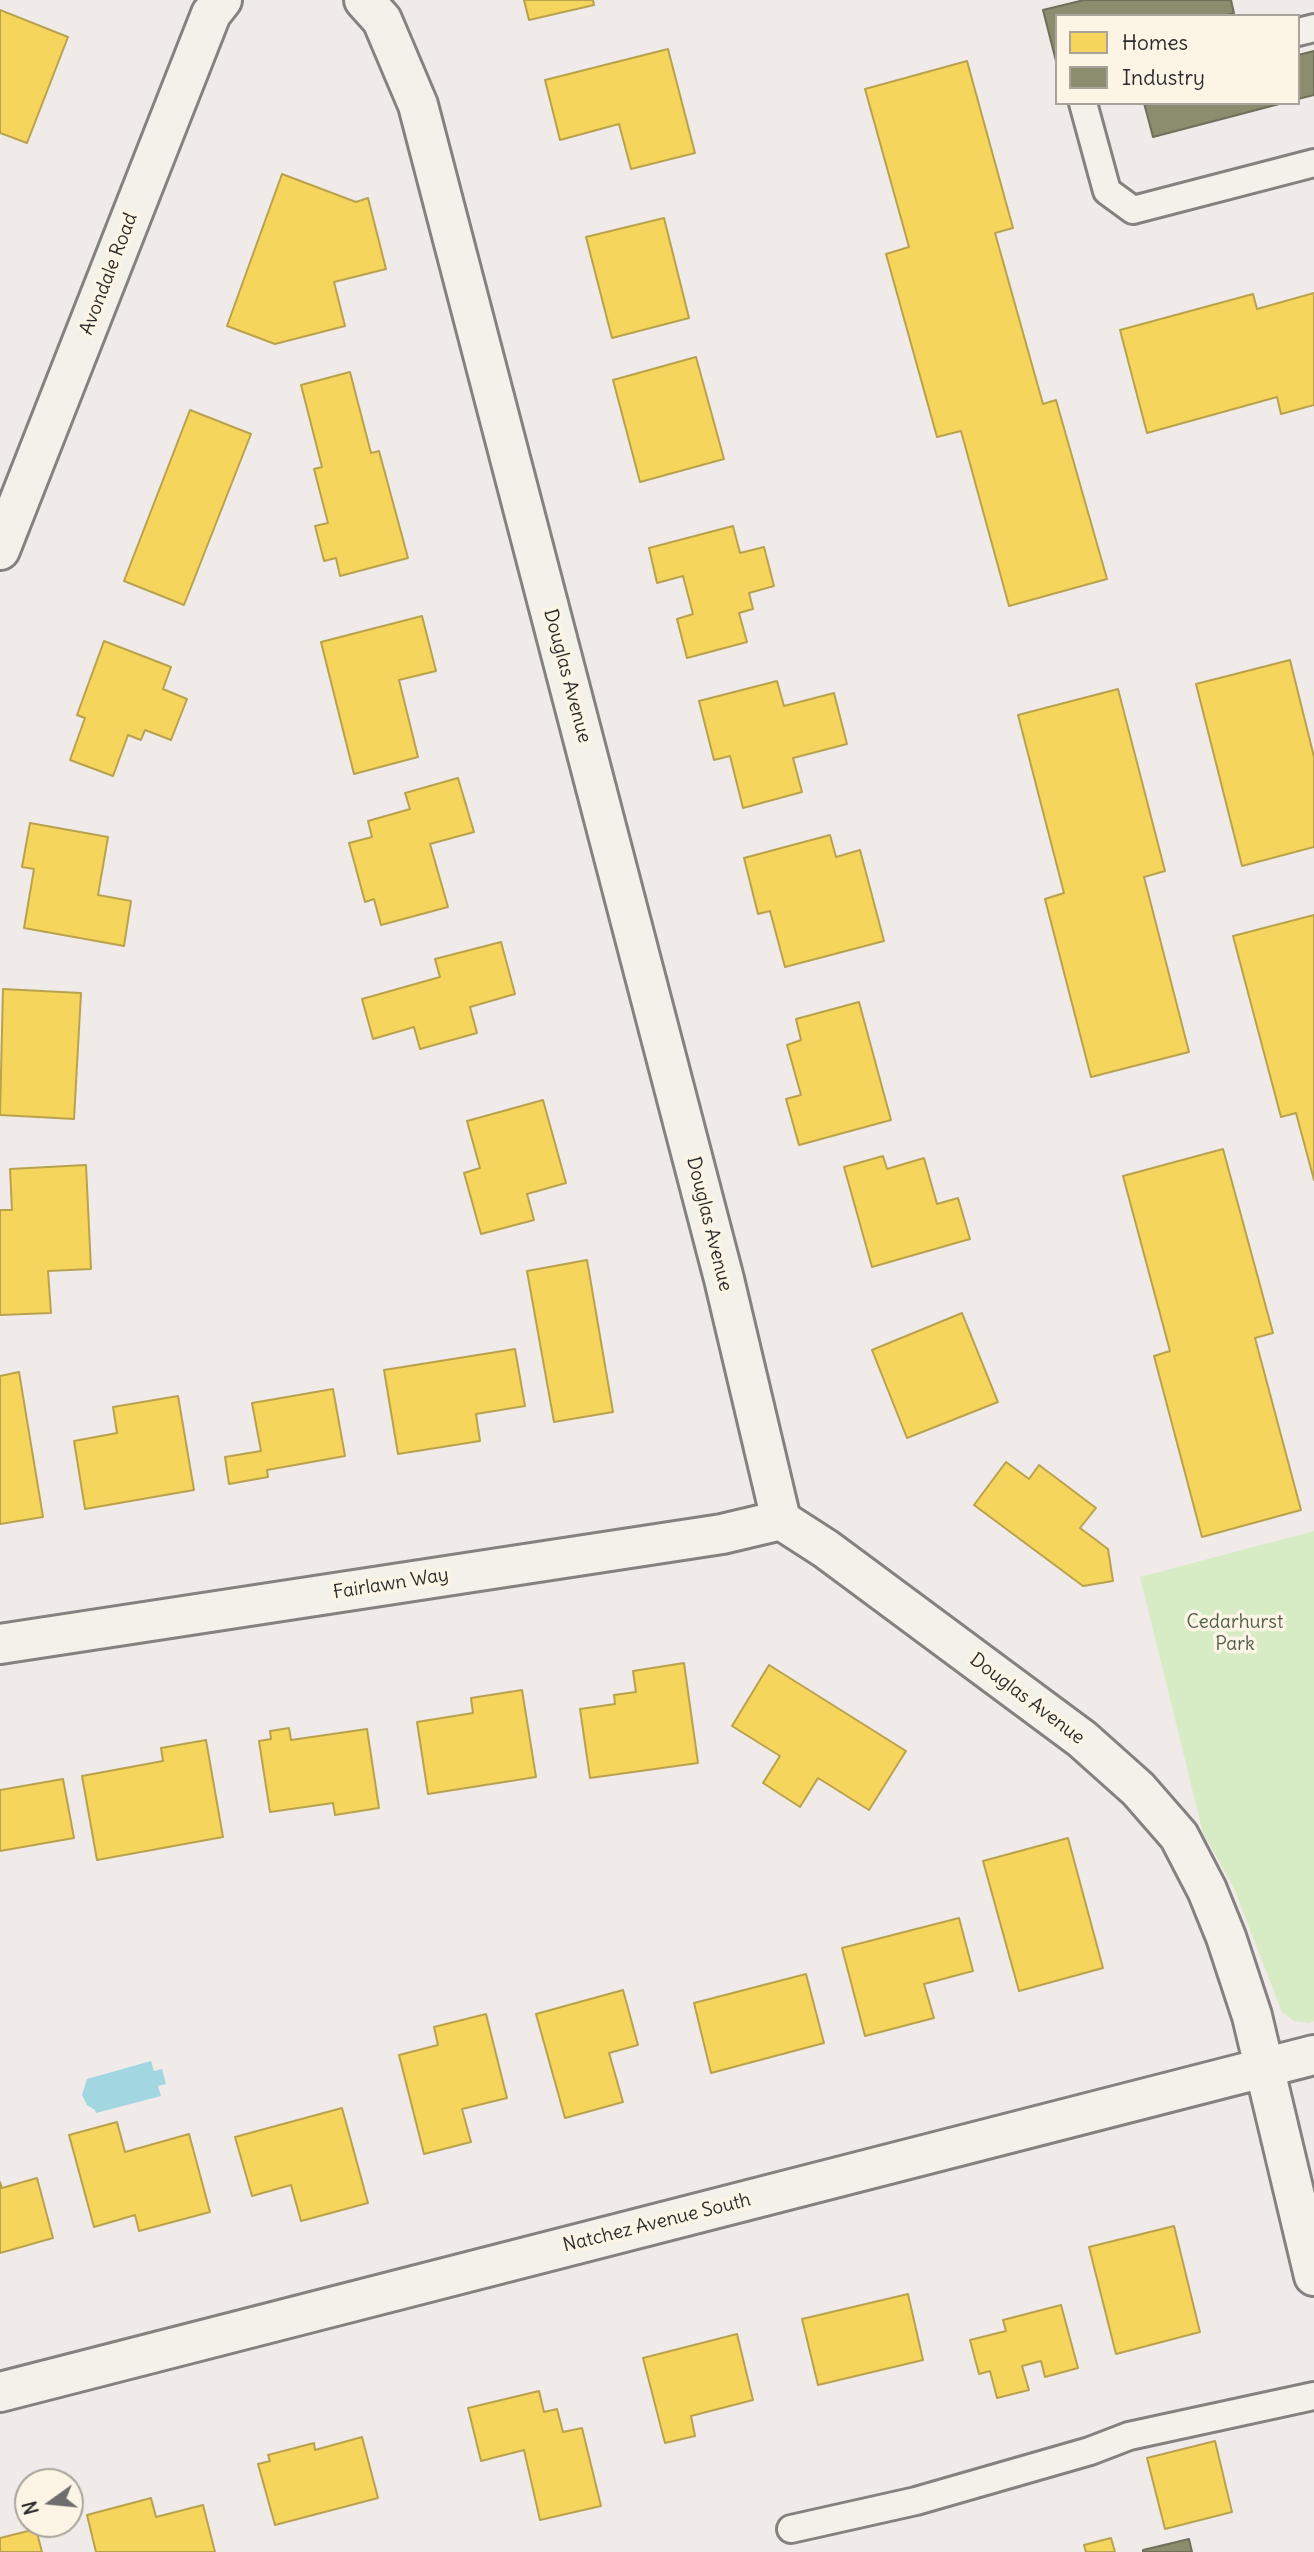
<!DOCTYPE html>
<html>
<head>
<meta charset="utf-8">
<style>
  body { margin:0 }
  #map { position:relative; width:1314px; height:2552px; overflow:hidden; background:#f0eae8; font-family:Delius,sans-serif }
  canvas { display:block }
  .legend { position:absolute; left:1055px; top:14px; width:245px; height:91px; box-sizing:border-box; background:#fcf5e5; border:2px solid #a8a49b; margin:0; padding:9px 12px; list-style:none; font-size:21px; color:#2b2b2b }
  .legend li { display:flex; align-items:center; gap:14px; height:35px }
  .legend b { width:35px; border:2px solid #a8a49b }
  .north { position:absolute; left:14px; top:2468px; width:70px; height:70px; box-sizing:border-box; background:#fcf5e5; border:2px solid #a8a49b; border-radius:50%; rotate:255deg; font-size:19px; font-weight:700; line-height:28px; text-align:center; color:#2b2b2b }
  .north::after { content:''; display:block; margin:auto; width:24px; height:32px; background:#706e6d; clip-path:polygon(50% 0,100% 100%,50% 72%,0 100%) }
</style>
</head>
<body>
<div id="map">
<canvas width="1314" height="2552"></canvas>
<ul class="legend">
<li><b style="height:19px;background:#f6d55c"></b>Homes</li>
<li><b style="height:19px;background:#8c8c6e"></b>Industry</li>
</ul>
<div class="north">N</div>
</div>
<script>
const g = document.querySelector('canvas').getContext('2d');
g.lineJoin = 'round';
function paint(path, color) {
  g.fillStyle = color;
  g.fill(path, 'evenodd');
}
function shape(rows) {
  const path = new Path2D();
  for (const r of rows) {
    path.moveTo(r[0], r[1]);
    for (let i = 2; i < r.length; i += 2) path.lineTo(r[i], r[i + 1]);
  }
  return path;
}
function stroke(path, color, width, dash) {
  g.strokeStyle = color;
  g.lineWidth = width;
  g.lineCap = dash ? 'butt' : 'round';
  g.setLineDash(dash || []);
  g.stroke(path);
}
function write(font, color, halo, rows, align = 'center') {
  g.font = font + ' Delius,sans-serif';
  g.lineWidth = 7;
  g.setLineDash([]);
  g.textBaseline = 'middle';
  g.strokeStyle = halo;
  g.fillStyle = color;
  for (const [text, x, y, turn = 0] of rows) {
    g.save();
    g.translate(x, y);
    g.rotate((+turn || 0) * Math.PI / 180);
    g.textAlign = isNaN(turn) ? turn : align;
    if (halo) g.strokeText(text, 0, 0);
    g.fillText(text, 0, 0);
    g.restore();
  }
}
paint(shape([
  [1314,1531,1314,2021,1308,2023,1294,2021,1282,2012,1233,1886,1203,1833,1140,1577]
]), '#d7ebc5');
paint(shape([
  [151,2061,154,2071,162,2069,166,2084,158,2086,161,2096,96,2113,95,2110,87,2105,82,2095,87,2079]
]), '#a2d6e1');
const homes = shape([
  [524,0,593,0,594,5,529,20,524,0],
  [0,10,68,37,27,143,0,133,0,10],
  [668,49,695,153,631,169,619,124,560,140,545,80,668,49],
  [967,61,1013,228,995,233,1043,404,1056,400,1107,579,1009,606,961,431,937,437,886,254,909,247,865,89,967,61],
  [282,174,356,202,368,198,386,269,334,282,345,326,275,344,227,326,282,174],
  [664,218,689,318,612,338,586,237,664,218],
  [1314,293,1314,405,1281,414,1277,397,1147,433,1120,330,1253,294,1257,309,1314,293],
  [696,357,724,459,640,482,613,380,696,357],
  [350,372,371,453,379,451,408,558,340,576,336,558,324,561,315,526,328,523,314,469,322,467,301,385,350,372],
  [190,410,251,434,184,605,124,581,190,410],
  [733,526,740,553,764,547,774,586,749,593,753,609,739,613,747,642,687,658,677,619,693,614,683,576,657,583,649,548,733,526],
  [422,616,436,671,399,680,418,757,354,774,321,642,422,616],
  [104,641,171,667,163,689,187,699,171,740,145,730,141,740,128,735,113,776,70,760,85,718,77,715,104,641],
  [1290,660,1314,757,1314,847,1242,866,1196,684,1290,660],
  [777,681,784,706,834,693,847,744,793,758,802,792,743,808,730,756,714,760,699,701,777,681],
  [1118,689,1165,871,1144,877,1189,1052,1091,1077,1045,899,1064,893,1018,715,1118,689],
  [458,778,474,832,430,844,448,907,381,925,374,899,365,902,349,843,372,837,368,821,410,809,405,793,458,778],
  [30,823,108,837,98,895,131,901,124,946,24,928,34,869,22,867,30,823],
  [830,835,836,857,860,850,884,941,785,967,770,911,758,914,744,858,830,835],
  [1314,915,1314,1180,1296,1113,1281,1117,1233,936,1314,915],
  [501,942,515,994,470,1007,477,1033,420,1049,414,1027,373,1039,362,999,440,977,435,959,501,942],
  [3,989,81,993,74,1119,0,1115,3,989],
  [859,1002,891,1120,799,1145,786,1099,801,1095,787,1045,801,1040,796,1019,859,1002],
  [543,1100,566,1183,527,1194,534,1220,481,1234,464,1173,480,1168,467,1121,543,1100],
  [1223,1149,1273,1333,1255,1338,1301,1510,1202,1537,1154,1356,1170,1351,1123,1176,1223,1149],
  [883,1156,887,1169,924,1158,937,1204,958,1198,970,1239,872,1267,844,1167,883,1156],
  [86,1165,91,1269,48,1271,51,1313,0,1315,0,1210,12,1210,10,1169,86,1165],
  [587,1260,613,1412,554,1422,527,1271,587,1260],
  [962,1313,998,1402,907,1438,872,1350,962,1313],
  [515,1349,525,1406,476,1414,480,1441,398,1454,384,1370,515,1349],
  [19,1372,43,1517,0,1524,0,1376,19,1372],
  [333,1389,345,1456,267,1470,268,1477,229,1484,225,1457,261,1451,252,1403,333,1389],
  [178,1396,194,1490,85,1509,74,1441,117,1433,113,1407,178,1396],
  [1006,1462,1029,1479,1039,1465,1096,1508,1080,1528,1108,1549,1113,1581,1083,1586,974,1505,1006,1462],
  [684,1663,698,1763,590,1778,580,1709,615,1704,614,1695,636,1692,633,1671,684,1663],
  [769,1665,906,1751,869,1810,818,1778,800,1807,763,1783,780,1756,732,1726,769,1665],
  [522,1690,536,1777,428,1794,417,1722,473,1713,471,1698,522,1690],
  [289,1728,291,1740,367,1729,379,1808,335,1815,333,1803,270,1812,259,1741,271,1739,270,1731,289,1728],
  [206,1740,223,1837,97,1860,82,1776,163,1761,161,1748,206,1740],
  [63,1779,74,1838,0,1851,0,1790,63,1779],
  [1068,1838,1103,1968,1019,1991,983,1861,1068,1838],
  [959,1918,973,1971,924,1984,934,2018,865,2036,842,1948,959,1918],
  [806,1974,824,2043,711,2073,694,2003,806,1974],
  [623,1990,638,2045,609,2053,623,2102,565,2118,536,2014,623,1990],
  [486,2014,507,2098,462,2109,471,2142,424,2154,399,2055,438,2045,434,2027,486,2014],
  [342,2108,368,2203,301,2221,291,2185,252,2196,235,2137,342,2108],
  [117,2122,125,2152,189,2134,210,2212,139,2231,135,2215,94,2227,69,2135,117,2122],
  [37,2178,53,2238,0,2253,0,2182,2,2188,37,2178],
  [1174,2226,1200,2332,1116,2354,1089,2247,1174,2226],
  [908,2294,923,2360,818,2385,802,2319,908,2294],
  [1061,2305,1078,2368,1045,2377,1041,2361,1022,2366,1029,2390,997,2398,990,2371,979,2374,970,2340,1006,2331,1003,2320,1061,2305],
  [737,2334,753,2400,691,2416,695,2436,665,2443,643,2358,737,2334],
  [539,2391,544,2412,557,2409,563,2432,582,2428,601,2506,540,2520,524,2450,481,2461,468,2408,539,2391],
  [362,2437,378,2498,275,2525,258,2464,270,2461,268,2455,314,2443,315,2450,362,2437],
  [1215,2441,1232,2512,1165,2529,1147,2458,1215,2441],
  [151,2498,156,2517,203,2505,215,2552,96,2552,87,2515,151,2498],
  [36,2529,42,2552,0,2552,0,2538,36,2529],
  [1111,2538,1115,2552,1086,2552,1084,2545,1111,2538]
]);
paint(homes, '#f6d55c');
stroke(homes, '#b9a24d', 2);
const industry = shape([
  [1084,0,1231,0,1234,13,1223,16,1057,16,1056,61,1043,10,1084,0],
  [1314,51,1314,95,1298,99,1298,55,1314,51],
  [1144,103,1283,103,1153,137,1144,103],
  [1189,2539,1192,2552,1143,2552,1143,2550,1189,2539]
]);
paint(industry, '#8c8c6e');
stroke(industry, '#6f6f5a', 2);
const lane = shape([
  [1298,32,1314,28],
  [1083,103,1107,191,1133,210,1314,163],
  [791,2529,916,2501,1090,2451,1129,2436,1314,2396]
]);
const street = shape([
  [364,0,382,20,418,105,724,1279,781,1520,826,1549,1082,1739,1138,1789,1179,1836,1207,1890,1226,1937,1252,2016,1314,2276],
  [0,550,211,14,222,0],
  [0,1644,722,1534,781,1520],
  [0,2392,1314,2055]
]);
stroke(lane, '#848180', 32);
stroke(street, '#848180', 44);
stroke(lane, '#f4f1eb', 26);
stroke(street, '#f4f1eb', 38);
write('19px', '#2b2b2b', '#fcf5e5', [
  ["Avondale Road",109,274,-69],
  ["Douglas Avenue",567,676,75],
  ["Douglas Avenue",709,1224,76],
  ["Fairlawn Way",391,1584,-9],
  ["Douglas Avenue",1027,1699,37],
  ["Natchez Avenue South",657,2223,-14]
]);
write('19px', '#515b4a', '#fcf5e5', [
  ["Cedarhurst",1235,1623],
  ["Park",1235,1645]
]);
</script>
</body>
</html>
